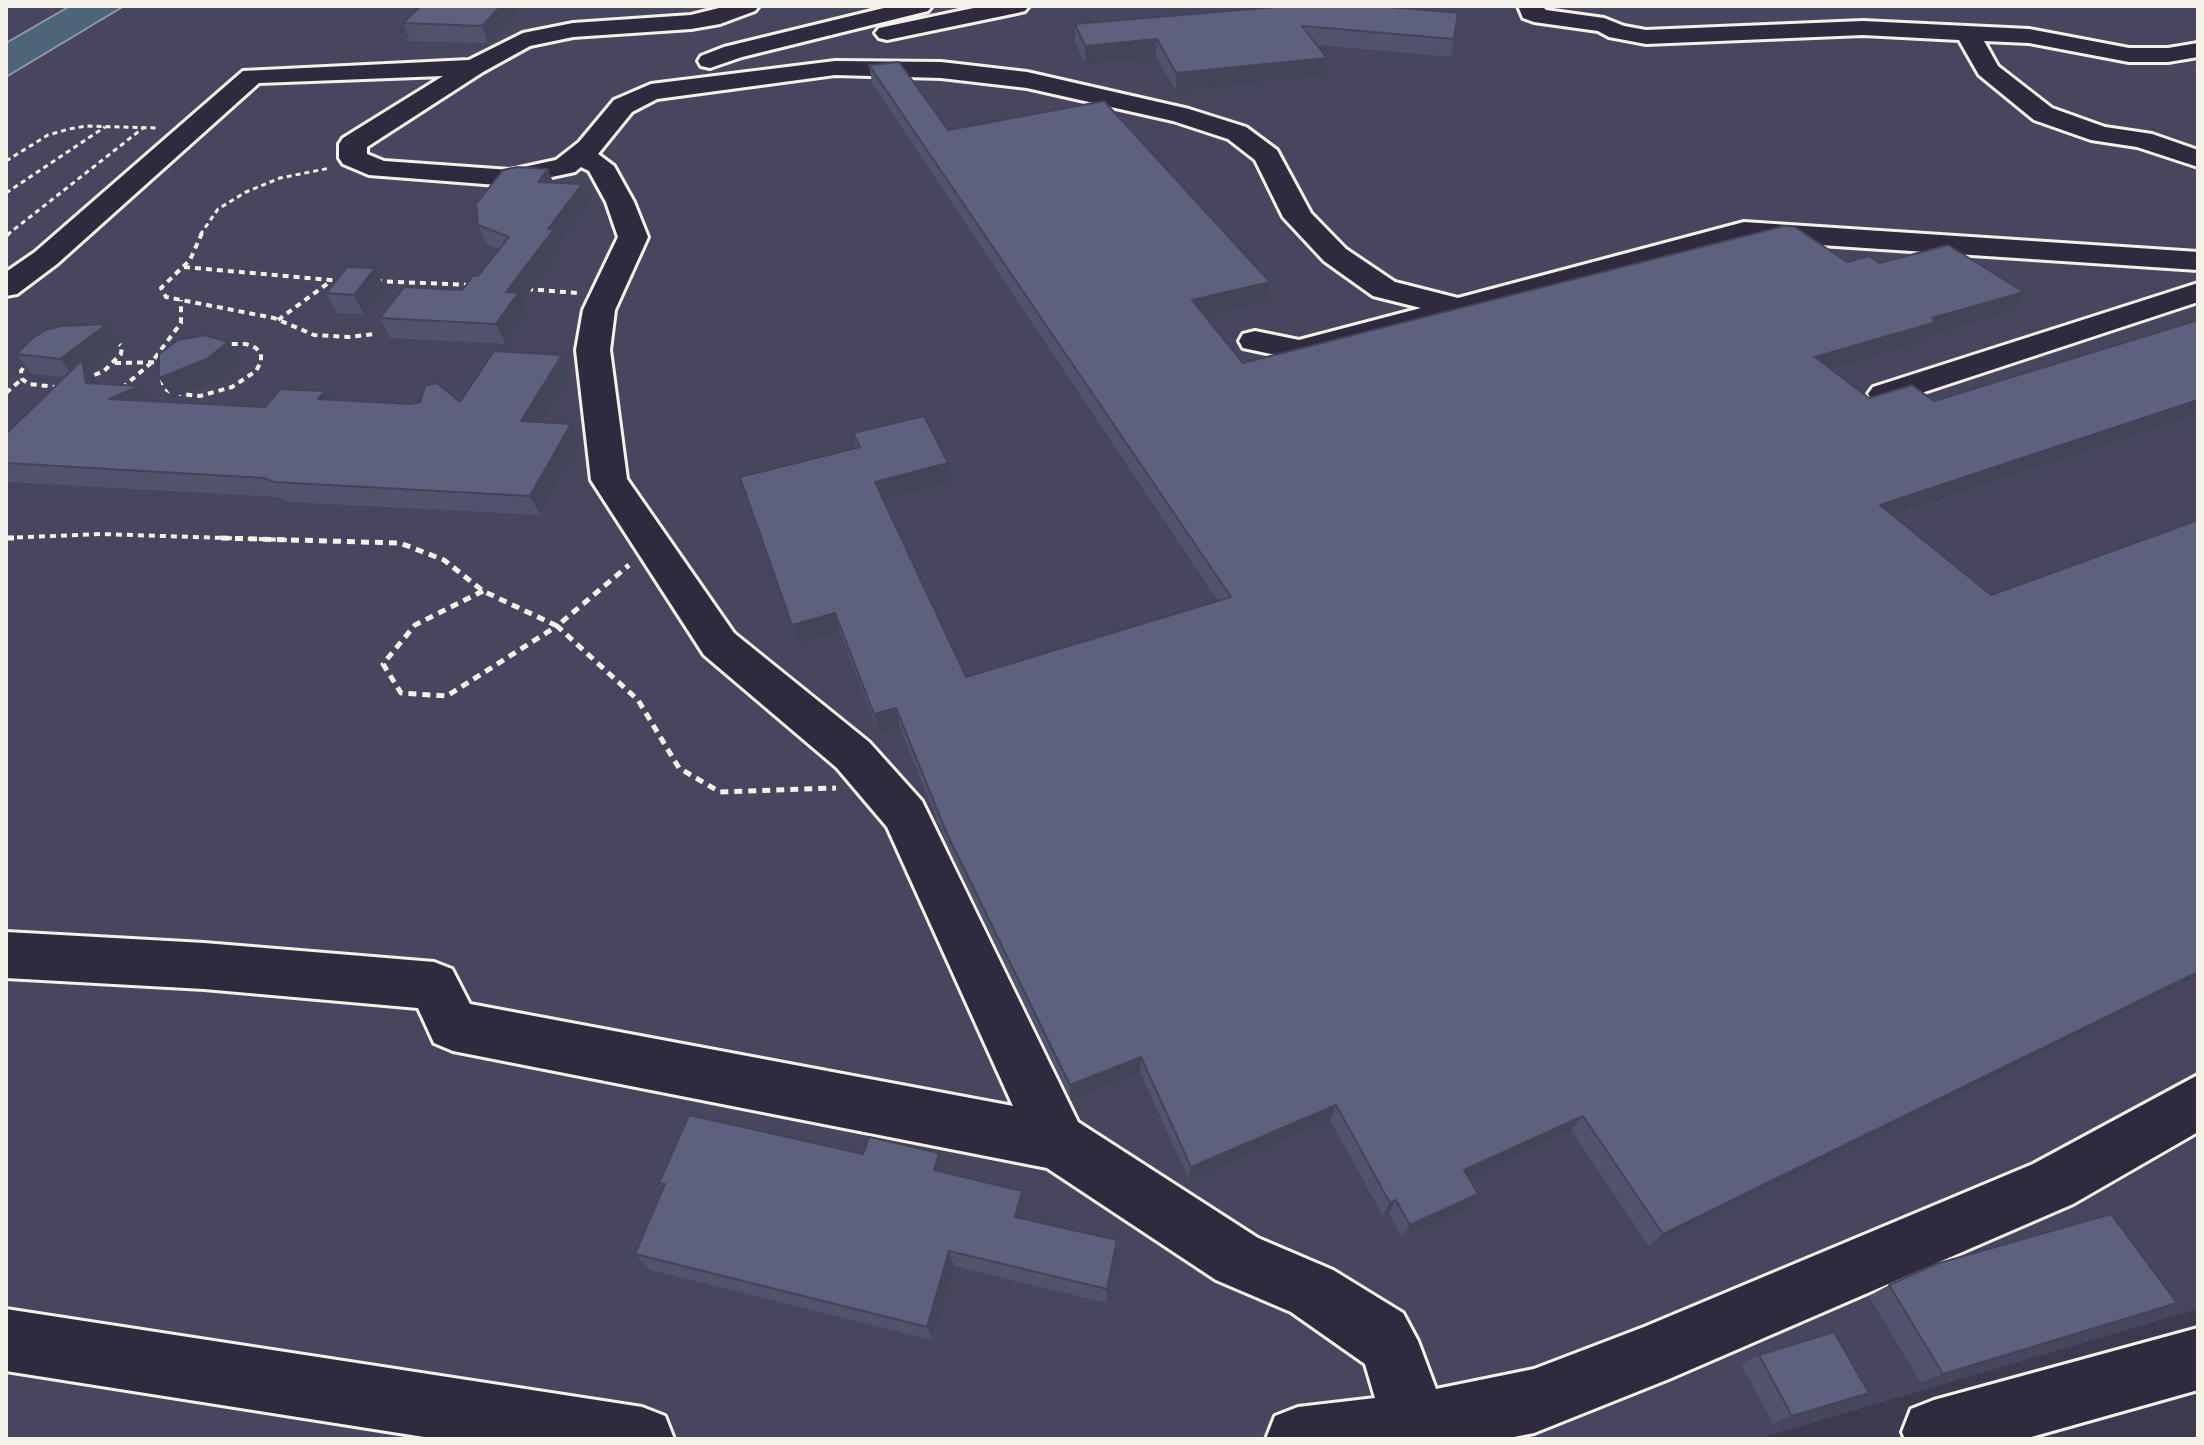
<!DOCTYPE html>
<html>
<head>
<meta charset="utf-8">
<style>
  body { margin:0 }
  #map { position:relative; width:2204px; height:1445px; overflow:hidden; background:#3d3a50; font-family:Dekko,sans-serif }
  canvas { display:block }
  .frame { position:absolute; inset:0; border:8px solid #f4f1e8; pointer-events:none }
</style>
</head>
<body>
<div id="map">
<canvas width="2204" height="1445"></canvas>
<div class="frame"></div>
</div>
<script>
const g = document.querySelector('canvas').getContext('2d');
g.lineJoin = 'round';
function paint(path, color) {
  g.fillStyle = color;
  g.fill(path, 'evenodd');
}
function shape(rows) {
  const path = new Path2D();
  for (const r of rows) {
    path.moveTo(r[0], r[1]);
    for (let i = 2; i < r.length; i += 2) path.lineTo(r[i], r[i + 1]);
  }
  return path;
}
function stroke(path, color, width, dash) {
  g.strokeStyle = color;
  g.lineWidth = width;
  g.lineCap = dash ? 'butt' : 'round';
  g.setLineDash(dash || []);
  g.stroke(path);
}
paint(shape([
  [6,6,2198,6,2198,1309,1757,1439,6,1439]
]), '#47465e');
const water = shape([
  [70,6,124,6,6,77,6,43,70,6]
]);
paint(water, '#4d6578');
stroke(water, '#909da5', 2);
const minor = shape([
  [727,6,759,6,755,11,720,24,691,29,573,37,530,46,483,72,367,147,367,154,384,161,510,170,556,160,579,142,614,100,651,84,835,61,941,62,1027,72,1189,109,1246,127,1277,150,1311,213,1346,249,1395,282,1458,298,1744,222,2198,252,2198,270,1745,240,1299,360,1243,348,1239,341,1243,334,1255,331,1299,340,1421,308,1373,296,1324,261,1283,217,1255,160,1228,139,1173,121,1027,88,941,78,835,75,657,99,632,112,598,154,614,166,634,202,648,237,615,310,610,350,627,479,734,633,869,742,922,801,1078,1122,1258,1238,1333,1270,1403,1313,1418,1341,1436,1389,1534,1369,1644,1327,2033,1164,2198,1075,2198,1132,2073,1204,1669,1379,1534,1433,1504,1439,1266,1439,1275,1416,1298,1407,1375,1398,1365,1364,1291,1312,1216,1280,1047,1168,453,1051,434,1043,418,1008,204,989,6,978,6,932,204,943,434,962,452,969,470,1004,1013,1106,887,827,837,768,704,655,591,480,576,350,583,310,618,237,606,202,589,171,581,167,575,172,510,186,369,175,343,164,339,158,339,144,343,138,443,76,259,83,57,264,17,294,6,296,6,272,35,252,243,71,469,60,523,33,573,23,691,15,727,6],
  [892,6,932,6,928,11,742,57,710,68,701,66,698,61,701,56,724,47,892,6],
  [983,6,1029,6,1025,11,1017,13,887,40,879,38,875,33,879,28,983,6],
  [1518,6,1542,6,1546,10,1604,18,1624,26,1646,30,1863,21,2029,29,2129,48,2168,48,2198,43,2198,57,2168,62,2129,62,2029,43,1984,41,1998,66,2052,108,2105,127,2152,134,2198,150,2198,167,2137,147,2091,140,2034,120,1979,75,1959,40,1863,35,1646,44,1609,37,1598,31,1534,22,1523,18,1518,6],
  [2198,283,2198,302,1897,401,1885,404,1873,401,1868,394,1873,387,2198,283],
  [6,1309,642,1407,665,1416,674,1439,437,1439,6,1371,6,1309],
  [2198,1328,2198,1390,2024,1439,1905,1439,1902,1432,1911,1409,1934,1400,2198,1328]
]);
stroke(minor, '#f4f1e8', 6);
stroke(shape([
  [6,161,48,135,69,129,87,126,157,128],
  [6,193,105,127],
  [7,235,143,128],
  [200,235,218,209,246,192,280,178,330,168]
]), '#f4f1e8', 3, [5, 4]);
stroke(shape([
  [202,233,190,260,161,288,166,297,274,318,314,335,349,337,374,334],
  [6,236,9,233],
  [184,267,342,281],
  [376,281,470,285],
  [527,289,577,293],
  [278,320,331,281],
  [96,334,109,336,122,346,121,354,104,371,73,384,56,387,29,384,22,379,21,371,34,354,64,340,96,334],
  [115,363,164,362],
  [162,379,164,388,172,393,200,396,232,387,256,371,261,362,261,354,256,348,246,344,222,344],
  [122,388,151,363,181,323,181,300],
  [6,393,22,379],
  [6,538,100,534,288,540]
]), '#f4f1e8', 4, [6, 5]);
stroke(shape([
  [6,538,15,538],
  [221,538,400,543,444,560,483,591,557,626,629,565],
  [483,591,415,625,383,664,401,693,447,696,557,626,638,700,679,768,720,792,836,788]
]), '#f4f1e8', 5, [8, 6]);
paint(minor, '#2f2a3d');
paint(shape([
  [522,6,488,43,410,41,403,23],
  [1288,6,1454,39,1451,57,1317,45,1324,76,1176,91,1156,57,1085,64,1075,42,1075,24],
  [2198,63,2198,74,2193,71],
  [869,65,948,130,1270,282,1268,301,1205,316,1243,363,1847,262,1880,263,2012,311,1928,336,1925,341,1830,369,1869,398,1934,401,2198,320,2198,414,1894,516,2198,976,1649,1246,1571,1130,1468,1177,1478,1194,1469,1207,1402,1237,1389,1213,1383,1216,1330,1120,1189,1180,1140,1072,1071,1100,950,852,900,727,879,733,840,632,798,644,746,497,740,477,856,448,853,433,951,482,884,500,966,677,1218,601,872,83],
  [548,169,553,183,582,184,589,203,559,243,561,249,522,302,526,312,505,344,390,338,380,318,462,290,478,276,500,249,486,244,478,225],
  [385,288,364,314,336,313,326,293],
  [107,324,121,343,88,368,96,380,97,384,150,401,265,407,330,399,411,404,460,402,570,374,541,422,579,444,540,515,288,502,277,497,6,482,6,434,64,377,32,374,16,354],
  [863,1154,944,1171,944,1173,1025,1207,1022,1218,1116,1256,1107,1303,954,1266,933,1340,650,1270,635,1254,664,1188,659,1183],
  [1889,1285,2149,1313,1921,1383,1869,1296],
  [1759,1355,1869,1393,1848,1401,1773,1424,1741,1364]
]), '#51536c');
paint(shape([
  [501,6,522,6,488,43,482,26],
  [1157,39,1156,57,1085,64,1085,46],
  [1327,58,1324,76,1176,91,1176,73],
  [548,169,555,188,538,182],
  [582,184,589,203,559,243,561,249,522,302,526,312,505,344,496,324,506,292,548,229],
  [375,268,385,288,364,314,354,295],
  [1270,282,1268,301,1190,320,1192,300],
  [2024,292,2012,311,1928,336,1925,341,1804,377,1815,357,1932,318],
  [107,324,121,343,88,368,96,380,101,403,75,378,60,359],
  [228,342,240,361,220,378,173,398,159,378],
  [562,355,570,374,530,441,521,421],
  [140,386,154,406,109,399],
  [325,391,337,411,318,399],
  [2198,400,2198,414,1868,524,1880,505],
  [571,424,579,444,540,515,530,496],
  [948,463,951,482,879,501,875,482],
  [835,613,840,632,798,644,792,625],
  [896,708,900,727,879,733,874,714],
  [2198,972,2198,976,1649,1246,1663,1234],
  [1141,1057,1140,1072,1071,1100,1070,1085],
  [1336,1105,1330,1120,1189,1180,1191,1167],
  [1583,1116,1571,1130,1455,1183,1464,1170],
  [939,1153,944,1171,939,1188,934,1170],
  [1022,1191,1025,1207,1018,1233,1015,1217],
  [1478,1194,1469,1207,1402,1237,1410,1225],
  [1396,1200,1389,1213,1383,1216,1390,1203],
  [1117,1240,1116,1256,1107,1303,1107,1289],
  [949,1251,954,1266,933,1340,927,1327],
  [2177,1303,2149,1313,1921,1383,1943,1374],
  [1869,1393,1848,1401,1773,1424,1792,1416]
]), '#424458');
const building = shape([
  [421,6,501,6,482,26,403,23,421,6],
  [1288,6,1379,6,1458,13,1454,39,1302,26,1327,58,1176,73,1157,39,1085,46,1075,24,1288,6],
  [899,62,948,130,1104,101,1270,282,1192,300,1243,363,1784,226,1795,227,1847,262,1869,256,1880,263,1948,245,2024,292,1932,318,1936,322,1815,357,1869,398,1912,385,1934,401,2198,320,2198,400,1880,505,1991,595,2198,520,2198,972,1663,1234,1583,1116,1464,1170,1478,1194,1410,1225,1396,1200,1390,1203,1336,1105,1191,1167,1141,1057,1070,1085,947,834,896,708,874,714,835,613,792,625,740,477,860,447,853,433,924,416,948,463,875,482,966,677,1231,597,869,65,899,62],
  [517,167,548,169,538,182,582,184,548,229,554,229,506,292,518,293,496,324,380,318,404,287,462,290,473,276,478,276,509,237,478,225,476,204,503,170,517,167],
  [347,267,375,268,354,295,326,293,347,267],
  [107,324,60,359,16,354,34,337,46,330,61,326,107,324],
  [205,335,228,342,207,359,159,378,159,354,178,340,205,335],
  [494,351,562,355,521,421,571,424,530,496,274,482,264,478,6,463,6,434,82,360,86,383,140,386,109,399,265,407,280,389,325,391,318,399,411,404,420,402,425,386,437,383,460,402,494,351],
  [689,1115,863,1154,869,1137,939,1153,934,1170,1022,1191,1015,1217,1117,1240,1107,1289,949,1251,927,1327,635,1254,665,1184,659,1183,689,1115],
  [2111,1214,2177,1303,1943,1374,1889,1285,1936,1264,2111,1214],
  [1834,1332,1869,1393,1792,1416,1759,1355,1834,1332]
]);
paint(building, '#5e617e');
stroke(building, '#424458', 2);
</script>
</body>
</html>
